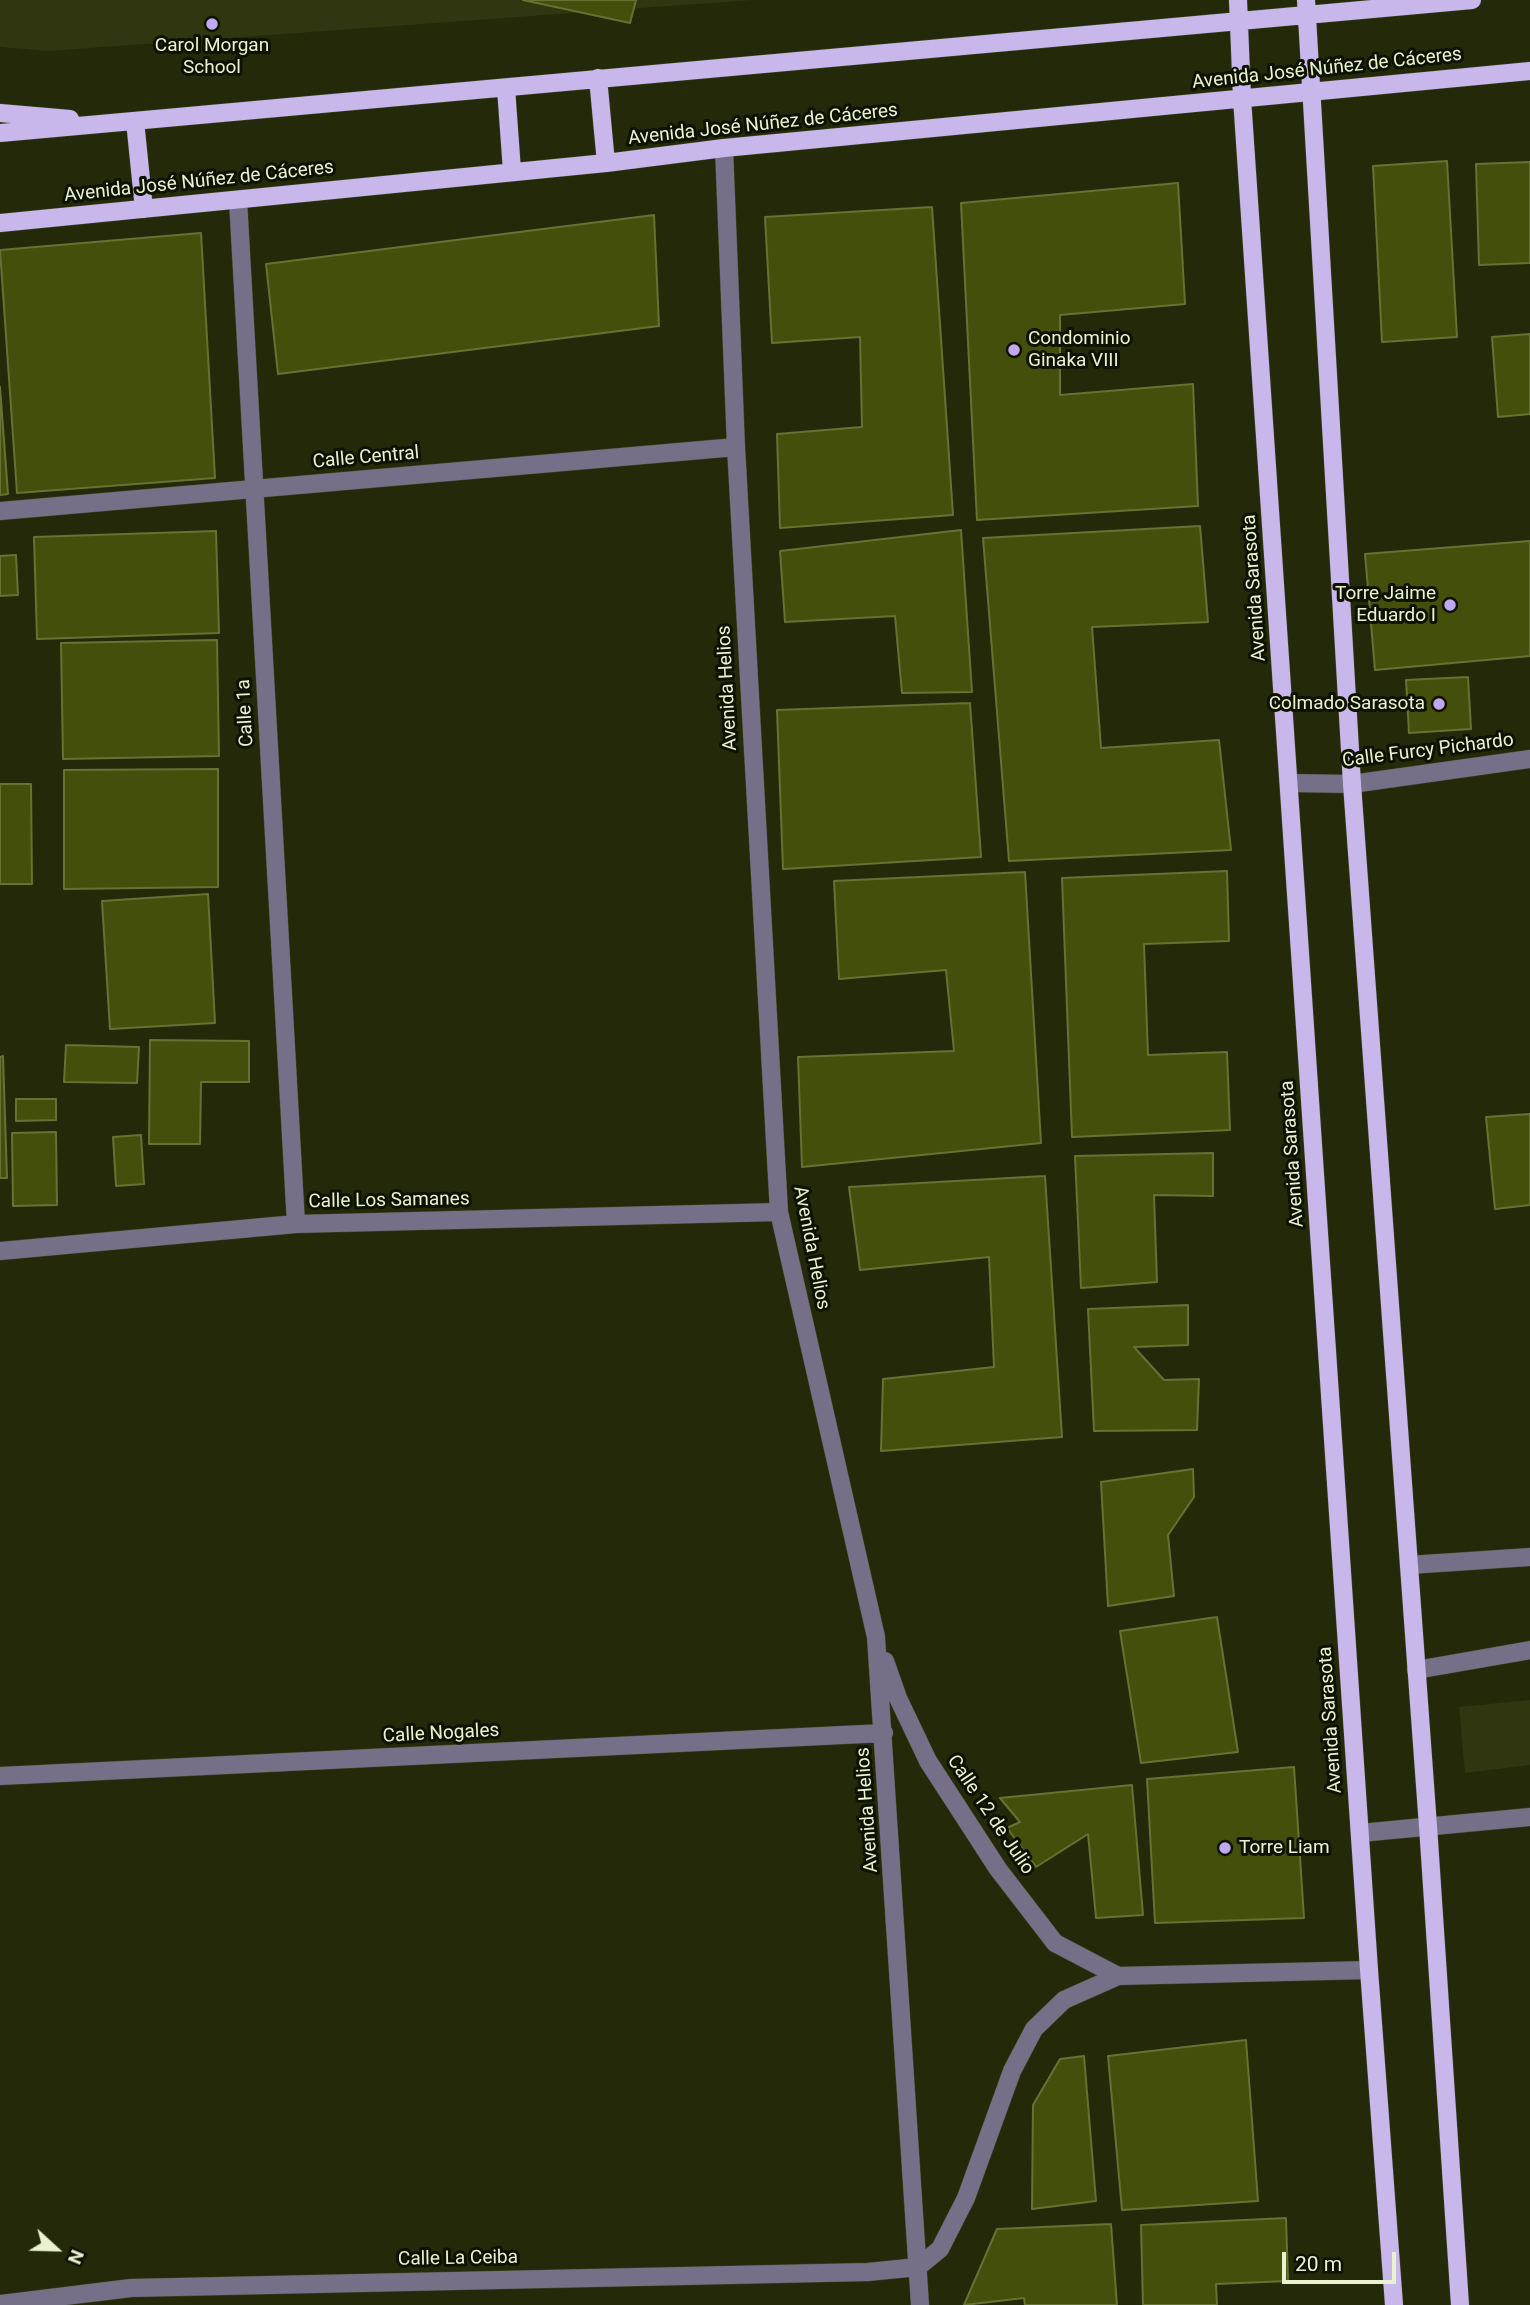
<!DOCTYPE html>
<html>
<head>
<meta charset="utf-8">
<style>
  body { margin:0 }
  #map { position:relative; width:1530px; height:2305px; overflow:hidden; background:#242a09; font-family:Roboto,sans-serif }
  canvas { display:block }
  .north { position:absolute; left:21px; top:2214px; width:70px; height:70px; -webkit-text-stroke:5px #0e1200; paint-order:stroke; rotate:112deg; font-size:19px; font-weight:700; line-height:28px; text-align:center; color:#e9f1d0 }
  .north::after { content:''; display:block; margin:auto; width:24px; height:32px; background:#e9f1d0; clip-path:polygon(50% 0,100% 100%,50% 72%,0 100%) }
  .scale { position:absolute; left:1282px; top:2252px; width:114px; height:32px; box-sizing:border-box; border:4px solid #e9f1d0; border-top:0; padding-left:9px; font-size:21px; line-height:24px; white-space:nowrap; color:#e9f1d0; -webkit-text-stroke:5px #0e1200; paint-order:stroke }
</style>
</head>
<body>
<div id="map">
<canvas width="1530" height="2305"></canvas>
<div class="north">N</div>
<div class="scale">20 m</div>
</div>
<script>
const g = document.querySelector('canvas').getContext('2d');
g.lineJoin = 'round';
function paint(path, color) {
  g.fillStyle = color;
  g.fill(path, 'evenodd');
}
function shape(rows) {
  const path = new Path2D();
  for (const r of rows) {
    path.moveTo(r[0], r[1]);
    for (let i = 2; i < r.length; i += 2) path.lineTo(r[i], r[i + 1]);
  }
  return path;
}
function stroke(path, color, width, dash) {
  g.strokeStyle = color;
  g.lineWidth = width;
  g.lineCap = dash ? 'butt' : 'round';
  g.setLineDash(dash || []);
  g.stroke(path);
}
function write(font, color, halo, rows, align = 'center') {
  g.font = font + ' Roboto,sans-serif';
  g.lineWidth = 6;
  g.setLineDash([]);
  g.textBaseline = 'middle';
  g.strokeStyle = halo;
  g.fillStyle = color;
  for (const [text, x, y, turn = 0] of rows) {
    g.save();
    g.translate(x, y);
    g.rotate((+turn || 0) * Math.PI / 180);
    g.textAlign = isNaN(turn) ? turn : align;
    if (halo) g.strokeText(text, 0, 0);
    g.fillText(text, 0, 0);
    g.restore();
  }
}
paint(shape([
  [0,0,752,0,49,51,0,47],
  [1530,1700,1530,1765,1465,1773,1459,1707]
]), '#2f3610');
const building = shape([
  [523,0,636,0,630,23,523,0],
  [1447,161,1457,337,1382,342,1373,166,1447,161],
  [1530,162,1530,263,1479,265,1476,164,1530,162],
  [1178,183,1185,304,1060,315,1060,395,1193,384,1198,506,977,520,961,203,1178,183],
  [932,207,953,515,780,528,777,434,862,427,860,337,772,343,765,217,932,207],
  [654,215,659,326,278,374,266,264,654,215],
  [201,233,215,478,17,493,0,250,201,233],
  [1530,334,1530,414,1498,417,1492,337,1530,334],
  [0,387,8,494,0,495,0,387],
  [1200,526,1208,622,1092,627,1101,748,1219,740,1231,850,1009,861,983,538,1200,526],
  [961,530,972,692,902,693,895,616,785,622,780,551,961,530],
  [216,531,219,633,37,639,34,537,216,531],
  [1530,541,1530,656,1375,670,1365,554,1530,541],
  [16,555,18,595,0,596,0,556,16,555],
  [217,640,219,756,63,759,61,643,217,640],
  [1468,677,1471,729,1409,733,1406,680,1468,677],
  [970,703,981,857,783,869,777,710,970,703],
  [218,769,218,887,64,889,64,770,218,769],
  [0,784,31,784,32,884,0,884,0,784],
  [1227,871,1229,941,1144,944,1148,1055,1227,1052,1230,1130,1072,1137,1062,878,1227,871],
  [1025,872,1041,1143,802,1167,798,1057,954,1051,946,970,839,979,834,881,1025,872],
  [208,894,215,1023,110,1029,102,901,208,894],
  [150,1040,249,1041,249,1082,201,1082,200,1144,149,1144,150,1040],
  [66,1045,139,1047,137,1083,64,1082,66,1045],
  [3,1056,7,1178,0,1178,0,1057,3,1056],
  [16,1099,56,1099,56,1120,16,1121,16,1099],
  [1530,1114,1530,1205,1495,1209,1486,1117,1530,1114],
  [56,1132,57,1205,13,1206,12,1133,56,1132],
  [141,1135,144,1184,116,1186,113,1137,141,1135],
  [1213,1153,1213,1196,1154,1195,1157,1282,1081,1288,1075,1156,1213,1153],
  [1045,1176,1062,1437,881,1451,883,1379,994,1367,989,1257,860,1270,849,1187,1045,1176],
  [1188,1305,1188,1345,1134,1347,1164,1380,1199,1379,1197,1430,1094,1431,1088,1309,1188,1305],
  [1193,1469,1194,1497,1168,1535,1174,1596,1108,1606,1101,1482,1193,1469],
  [1217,1617,1238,1752,1141,1763,1120,1631,1217,1617],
  [1294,1767,1304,1918,1155,1923,1147,1779,1294,1767],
  [1132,1785,1143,1915,1096,1918,1088,1834,1036,1867,1007,1828,1020,1822,1000,1798,1132,1785],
  [1246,2040,1258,2201,1122,2210,1108,2056,1246,2040],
  [1084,2056,1096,2201,1032,2209,1033,2105,1060,2059,1084,2056],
  [1286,2218,1288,2281,1216,2284,1217,2305,1143,2305,1141,2225,1286,2218],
  [1111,2224,1117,2305,1025,2305,1024,2298,964,2305,997,2229,1111,2224]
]);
paint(building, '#444f0c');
stroke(building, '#657234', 2);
const minor = shape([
  [724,148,736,447,779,1212,876,1637,920,2305],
  [238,200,296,1224],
  [0,511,736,447],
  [1289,783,1352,784,1530,759],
  [0,1251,296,1224,779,1212],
  [1409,1565,1530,1557],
  [885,1661,898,1698,928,1761,998,1869,1055,1943,1118,1976],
  [1416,1670,1530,1650],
  [0,1776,884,1733],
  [1360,1833,1530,1817],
  [0,2304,131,2288,868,2272,918,2267,940,2249,966,2198,1012,2071,1034,2029,1064,2000,1118,1976,1369,1970]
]);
const major = shape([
  [1238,0,1242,98,1369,1970,1394,2305],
  [1306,0,1352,784,1428,1826,1460,2305],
  [598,78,606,163],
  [506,88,512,171],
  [0,113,70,119],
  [135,121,144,209],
  [0,133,1472,0],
  [0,223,606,163,724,148,1530,71]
]);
stroke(minor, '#404625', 19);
stroke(major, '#404625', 19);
stroke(minor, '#766f88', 18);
stroke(major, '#c7b7eb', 18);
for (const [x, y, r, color] of [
  [212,24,7,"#c1a8f3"],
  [1014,350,7,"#c1a8f3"],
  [1450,605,7,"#c1a8f3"],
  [1439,704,7,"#c1a8f3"],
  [1225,1848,7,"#c1a8f3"]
]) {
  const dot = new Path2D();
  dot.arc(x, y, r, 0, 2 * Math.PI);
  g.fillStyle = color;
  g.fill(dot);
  stroke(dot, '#0e1200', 2.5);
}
write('19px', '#e9f1d0', '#0e1200', [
  ["Carol Morgan",212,46,"center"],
  ["School",212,68,"center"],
  ["Condominio",1028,339],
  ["Ginaka VIII",1028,361],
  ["Torre Jaime",1436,594,"right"],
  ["Eduardo I",1436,616,"right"],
  ["Colmado Sarasota",1425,704,"right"],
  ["Torre Liam",1239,1848]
], 'left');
write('19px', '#e9f1d0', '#0e1200', [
  ["Avenida José Núñez de Cáceres",1327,69,-6],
  ["Avenida José Núñez de Cáceres",763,125,-6],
  ["Avenida José Núñez de Cáceres",199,182,-6],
  ["Calle Central",366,458,-5],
  ["Avenida Sarasota",1255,588,-94],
  ["Avenida Helios",728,688,-93],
  ["Calle 1a",246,713,-93],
  ["Calle Furcy Pichardo",1428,751,-7],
  ["Avenida Sarasota",1293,1154,-94],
  ["Calle Los Samanes",389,1201,-1],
  ["Avenida Helios",811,1248,79],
  ["Avenida Sarasota",1331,1720,-94],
  ["Calle Nogales",441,1734,-3],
  ["Avenida Helios",868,1810,-94],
  ["Calle 12 de Julio",990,1815,56],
  ["Calle La Ceiba",458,2259,-1]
]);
</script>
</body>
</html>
